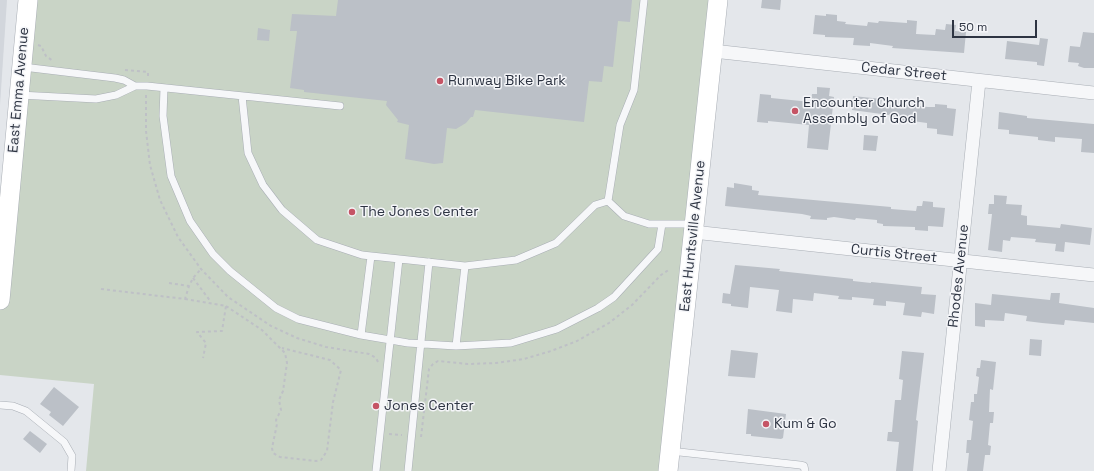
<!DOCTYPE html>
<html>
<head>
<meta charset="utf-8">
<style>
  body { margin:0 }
  #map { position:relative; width:1094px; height:471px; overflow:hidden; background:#e4e7eb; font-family:"Space Grotesk",sans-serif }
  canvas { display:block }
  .scale { position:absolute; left:952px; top:20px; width:85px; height:18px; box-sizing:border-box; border:2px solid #2d3442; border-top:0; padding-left:5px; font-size:12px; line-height:14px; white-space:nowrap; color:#2d3442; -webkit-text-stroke:3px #f4f5f8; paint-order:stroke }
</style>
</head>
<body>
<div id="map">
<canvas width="1094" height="471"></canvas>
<div class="scale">50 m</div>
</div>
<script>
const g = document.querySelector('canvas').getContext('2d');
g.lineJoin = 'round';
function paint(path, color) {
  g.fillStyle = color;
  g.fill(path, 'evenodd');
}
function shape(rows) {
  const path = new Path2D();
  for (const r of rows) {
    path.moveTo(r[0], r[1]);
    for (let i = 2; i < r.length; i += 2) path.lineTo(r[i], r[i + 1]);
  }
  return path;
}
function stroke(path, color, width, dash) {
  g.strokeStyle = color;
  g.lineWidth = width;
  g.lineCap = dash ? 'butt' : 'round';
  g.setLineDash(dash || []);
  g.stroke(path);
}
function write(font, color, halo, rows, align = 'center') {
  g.font = font + ' "Space Grotesk",sans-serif';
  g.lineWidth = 3;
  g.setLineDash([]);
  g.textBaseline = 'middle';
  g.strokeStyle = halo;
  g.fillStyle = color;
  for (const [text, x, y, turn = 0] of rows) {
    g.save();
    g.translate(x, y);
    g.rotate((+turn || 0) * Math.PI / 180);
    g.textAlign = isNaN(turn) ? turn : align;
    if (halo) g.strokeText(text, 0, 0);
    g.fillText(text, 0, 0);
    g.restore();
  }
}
paint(shape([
  [0,0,7,0,0,105]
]), '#d2d6dc');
paint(shape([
  [28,0,718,0,668,471,86,471,94,384,0,375,0,300]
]), '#c9d4c6');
paint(shape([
  [338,0,632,0,630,22,618,21,613,67,604,66,602,82,589,81,584,122,475,110,473,117,471,117,466,123,456,129,447,128,443,163,434,164,405,159,409,125,397,122,398,120,386,105,387,101,304,92,304,90,290,88,297,31,290,31,292,14,336,16],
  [762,0,781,0,780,10,761,8],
  [826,14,837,15,837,21,846,22,845,24,867,26,868,22,878,23,879,21,907,23,907,20,917,21,916,34,935,35,936,29,945,30,946,24,956,25,955,31,966,32,964,53,892,48,893,46,870,43,870,46,853,45,854,38,825,37,825,35,813,34,815,15,826,16],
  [258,28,270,30,269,41,257,40],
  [1083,32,1094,33,1094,68,1084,68,1078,66,1079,63,1068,62,1070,46,1080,47],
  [1040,38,1048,39,1044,66,1037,65,1037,62,1005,59,1007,41,1039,45],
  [817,87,830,88,829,96,834,97,828,150,807,148,809,125,768,121,768,123,757,122,760,94,771,95,771,98,811,102,812,94,817,94],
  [853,96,882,99,881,104,902,106,902,104,928,107,935,107,935,104,947,105,947,108,956,109,953,136,937,134,937,129,927,128,927,123,905,120,905,124,892,123,893,118,889,118,889,115,852,110],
  [999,112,1027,116,1027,118,1094,124,1094,153,1081,152,1082,139,1055,137,1055,142,1038,140,1038,137,1009,134,1009,130,998,129],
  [864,135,878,136,876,151,863,150],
  [734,183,752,186,752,190,759,191,758,195,891,207,891,209,916,211,917,206,922,206,923,201,933,202,933,207,945,208,943,227,928,226,928,231,915,230,915,227,883,226,883,224,877,223,877,220,856,218,855,220,834,217,827,218,827,220,810,219,811,216,802,214,725,206,727,187,734,188],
  [994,195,1007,196,1006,204,1022,205,1021,215,1027,216,1027,225,1060,228,1061,224,1092,228,1090,245,1065,242,1064,252,1055,251,1056,244,1035,242,1036,239,1011,237,1010,241,1003,240,1002,252,988,250,992,214,988,214,989,204,994,204],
  [735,265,780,269,779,271,853,279,853,281,871,283,871,282,922,287,921,294,936,295,934,314,922,312,921,317,903,315,905,303,886,301,886,306,873,305,874,299,852,297,852,300,838,299,839,296,814,293,813,301,793,299,792,313,776,311,779,290,750,287,748,308,731,306,731,304,722,303,723,293,730,294],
  [1051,293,1060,293,1059,303,1094,308,1094,323,1065,320,1064,325,1042,323,1026,321,1027,316,1005,313,1004,321,985,320,985,327,975,326,975,303,991,305,992,294,1050,300],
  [1030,339,1042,340,1041,356,1029,355],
  [731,350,758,353,755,378,728,376],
  [902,351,924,353,916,420,918,421,913,471,896,471,899,442,887,441,888,432,892,432,895,400,901,400,903,380,899,379],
  [981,360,996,362,993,390,990,389,989,412,994,412,993,423,990,423,988,445,991,446,990,455,985,455,983,471,967,471,969,453,966,453,967,440,971,440,973,421,969,420,971,402,974,402,974,394,977,394,979,377,976,376,977,368,980,368],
  [54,387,79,407,63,426,49,415,51,412,40,404],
  [748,409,786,414,783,438,781,439,751,436,751,434,746,434],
  [30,431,47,444,40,453,23,439]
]), '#bbc0c7');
const lane = shape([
  [644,0,634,90,620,125,608,201,624,216,649,224,694,224],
  [23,67,115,78,124,80,135,86],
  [164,88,163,116,171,176,190,221,213,254,230,271,276,308,298,319,361,335,408,343,456,346],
  [19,95,96,99,116,95,135,86,147,86,340,106],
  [242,96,248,153,263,185,282,210,317,240,362,255,465,266],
  [608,201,595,205,556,243,516,260,465,266,456,346,511,343,557,329,598,308,614,297,658,249,662,224],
  [361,335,371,256],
  [0,405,13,406,26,411,64,442,72,456,71,471],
  [670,451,800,465,804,466,805,471],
  [376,471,399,259],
  [408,471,429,262]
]);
const street = shape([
  [713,51,1094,93],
  [693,232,1094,275],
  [939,471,979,81]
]);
const secondary = shape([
  [0,300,28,0],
  [668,471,718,0]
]);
stroke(lane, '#a9aeb5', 8);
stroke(street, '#a9aeb5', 14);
stroke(secondary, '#a9aeb5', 20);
stroke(shape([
  [38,45,41,46,46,56,53,61],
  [125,70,148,72,148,78],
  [146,95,146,131,150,165,160,200,178,237,201,269,228,297,271,326,297,338,326,347,369,354,376,358,378,362],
  [193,278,211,302],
  [169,283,189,286,193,278,201,269],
  [101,289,185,299,189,286],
  [185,299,226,306,222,331,197,332,206,343,203,358],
  [226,306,262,330,285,353,287,363,283,391,279,400,281,410,276,420,277,424,272,448,273,453,280,457,316,461,321,460,327,451,333,402,341,370,330,360,282,348],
  [389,434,402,435],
  [421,437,429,369,433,364,438,361,468,364,496,363,524,359,551,351,577,341,609,323,632,305,661,275,670,269]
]), '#bec0c6', 2, [3, 3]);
stroke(lane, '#f6f7f9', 7);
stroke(street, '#f6f7f9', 13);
stroke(secondary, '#fff', 19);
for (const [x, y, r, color] of [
  [440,81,4,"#c55465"],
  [795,111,4,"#c55465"],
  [352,212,4,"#c55465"],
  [376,406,4,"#c55465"],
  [766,424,4,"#c55465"]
]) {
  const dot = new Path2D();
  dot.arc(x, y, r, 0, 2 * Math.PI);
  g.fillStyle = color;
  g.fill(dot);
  stroke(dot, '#f4f5f8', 1.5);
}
write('14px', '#2d3442', '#f4f5f8', [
  ["Cedar Street",904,72,6],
  ["East Emma Avenue",19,90,-85],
  ["East Huntsville Avenue",693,236,-84],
  ["Curtis Street",894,254,6],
  ["Rhodes Avenue",959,276,-84]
]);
write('14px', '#2d3442', '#f4f5f8', [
  ["Runway Bike Park",448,81],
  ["Encounter Church",803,103],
  ["Assembly of God",803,119],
  ["The Jones Center",360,212],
  ["Jones Center",384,406],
  ["Kum & Go",774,424]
], 'left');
</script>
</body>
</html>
